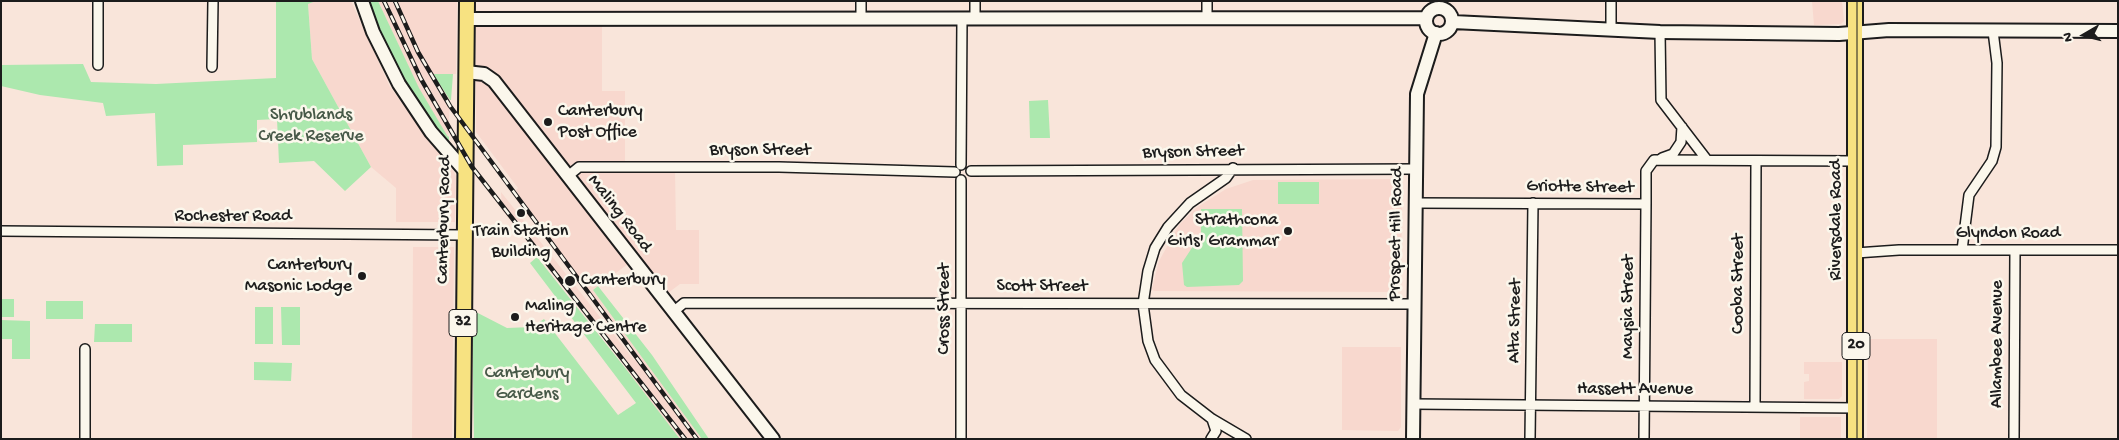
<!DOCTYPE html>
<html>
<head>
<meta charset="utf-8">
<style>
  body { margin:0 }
  #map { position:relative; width:2119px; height:440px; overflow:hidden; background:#f9e5da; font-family:"Gochi Hand",sans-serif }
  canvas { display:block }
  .frame { position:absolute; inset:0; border:2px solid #1c1c1c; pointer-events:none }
  .north { position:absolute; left:2059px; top:10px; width:50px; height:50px; -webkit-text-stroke:4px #fbf7ec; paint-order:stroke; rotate:262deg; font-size:14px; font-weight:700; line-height:20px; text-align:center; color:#1c1c1c }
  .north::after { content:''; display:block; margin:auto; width:18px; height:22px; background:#1c1c1c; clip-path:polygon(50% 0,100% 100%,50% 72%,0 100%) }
</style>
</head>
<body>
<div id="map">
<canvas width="2119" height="440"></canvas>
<div class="frame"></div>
<div class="north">N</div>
</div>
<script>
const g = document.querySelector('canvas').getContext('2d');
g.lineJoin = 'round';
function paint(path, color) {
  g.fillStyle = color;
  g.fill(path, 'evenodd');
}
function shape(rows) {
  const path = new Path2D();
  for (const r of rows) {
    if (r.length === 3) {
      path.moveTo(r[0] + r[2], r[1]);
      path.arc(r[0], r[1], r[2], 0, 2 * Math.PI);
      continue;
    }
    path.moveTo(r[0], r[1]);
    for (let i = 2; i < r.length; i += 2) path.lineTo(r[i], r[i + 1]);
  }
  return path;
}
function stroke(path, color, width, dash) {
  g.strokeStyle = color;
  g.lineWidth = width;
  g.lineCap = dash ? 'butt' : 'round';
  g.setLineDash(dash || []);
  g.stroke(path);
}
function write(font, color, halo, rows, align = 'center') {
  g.font = font + ' "Gochi Hand",sans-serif';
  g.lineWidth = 5;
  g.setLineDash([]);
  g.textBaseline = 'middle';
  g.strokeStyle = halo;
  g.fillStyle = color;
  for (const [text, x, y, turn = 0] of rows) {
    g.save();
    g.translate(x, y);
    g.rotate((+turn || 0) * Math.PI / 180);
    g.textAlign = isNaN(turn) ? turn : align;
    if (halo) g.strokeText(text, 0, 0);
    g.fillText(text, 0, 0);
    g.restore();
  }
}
paint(shape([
  [316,1,351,1,390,87,454,172,456,176,455,222,396,222,396,188,371,167,312,59,308,4],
  [378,1,457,1,456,74,434,74,450,100,448,138,419,89],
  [1812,1,1842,1,1844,21,1841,24,1814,25],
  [476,22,602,22,602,91,625,91,625,169,675,169,676,230,699,230,699,284,680,284,656,302,628,264,593,290,702,439,680,439,626,369,628,367,502,210,501,192,634,360,637,359,512,194,518,188,476,132],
  [1398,179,1402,183,1401,288,1395,292,1154,291,1152,289,1159,261,1179,225,1196,208,1226,189,1253,180],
  [413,247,454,247,452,439,412,439],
  [1868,339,1937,339,1937,439,1867,439],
  [1342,347,1401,347,1401,427,1398,431,1342,430],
  [1804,362,1842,362,1842,396,1839,399,1804,399,1804,382,1809,381,1809,374,1804,374],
  [1800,417,1841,417,1841,439,1800,439]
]), '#f8d8ce');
paint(shape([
  [276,1,316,1,308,4,312,59,371,167,345,191,314,161,279,163,277,119,257,120,257,142,183,145,183,165,157,166,155,113,106,116,103,103,40,95,1,86,1,65,83,64,91,82,156,84,276,78],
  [366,1,378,1,419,88,448,137,449,136,449,142,446,142,414,98,384,46],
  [433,74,453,74,451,100,450,100],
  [1048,100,1050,138,1030,138,1029,101],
  [1278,182,1319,182,1319,204,1278,204],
  [1201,209,1242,209,1243,281,1239,285,1187,287,1184,285,1182,263,1201,234],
  [537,257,626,369,680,439,474,439,472,310,507,328,532,327,544,319,618,415,636,403,530,263],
  [598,286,652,355,709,439,702,439,641,356,593,290],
  [1,299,14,299,14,317,1,317],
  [46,301,83,301,83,319,46,319],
  [255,307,273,307,273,344,255,344],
  [281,307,300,307,300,345,282,345],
  [1,320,30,321,30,359,12,359,12,339,1,339],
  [95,324,132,324,132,342,94,342],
  [254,362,292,363,291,381,254,380]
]), '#ace8ae');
const street = shape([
  [861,18,861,1],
  [975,19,975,1],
  [1207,19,1207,1],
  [1611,29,1611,1],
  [1660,32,1661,100,1707,160],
  [98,65,98,1],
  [212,67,213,1],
  [1662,158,1673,154,1681,142,1682,127],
  [961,165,962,19],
  [1233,168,1226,178,1190,203,1168,227,1155,248,1148,271,1143,304,1148,341,1155,360,1181,395,1212,419,1246,439],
  [971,171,1416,169],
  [568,176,579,167,779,167,955,172],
  [1415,203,1646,204,1646,171,1654,160,1856,161],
  [1,231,463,235],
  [1962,250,1969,195,1992,161,1996,147,1997,63,1993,31],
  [1856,253,1899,250,2118,250],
  [673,312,684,303,1414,304],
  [1413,404,1856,408],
  [1755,407,1756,161],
  [85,439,85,349],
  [961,439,961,180],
  [1211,439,1216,431,1212,419],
  [1530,439,1533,203],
  [1644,439,1646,204],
  [2014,439,2015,250]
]);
const secondary = shape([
  [362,1,373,32,399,84,431,132,465,171],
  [1439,21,13],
  [467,19,1426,18],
  [1453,22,1660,32,1839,34,1889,30,2118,31],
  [466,72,484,74,494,81,773,439],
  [1413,439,1417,94,1436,33]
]);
const primary = shape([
  [1855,1,1855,439],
  [463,439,467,1]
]);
stroke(street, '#1c1c1c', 12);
stroke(secondary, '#1c1c1c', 16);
stroke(primary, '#1c1c1c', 18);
stroke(street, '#fbf7ec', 9);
stroke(secondary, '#fbf7ec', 12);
stroke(primary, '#f7e281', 14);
stroke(shape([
  [1857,439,1857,1]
]), '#1c1c1c', 1);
const rail = shape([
  [384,1,421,79,472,167,685,439],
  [395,1,418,52,450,106,697,439]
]);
stroke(rail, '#1c1c1c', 4.5);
stroke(rail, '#fbf7ec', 2.5, [8]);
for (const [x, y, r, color] of [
  [548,122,5,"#1c1c1c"],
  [521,213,5,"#1c1c1c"],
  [1288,231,5,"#1c1c1c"],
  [362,276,5,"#1c1c1c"],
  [570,281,6,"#1c1c1c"],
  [515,317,5,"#1c1c1c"]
]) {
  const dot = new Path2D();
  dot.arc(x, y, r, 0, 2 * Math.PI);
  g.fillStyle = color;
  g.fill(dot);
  stroke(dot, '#fbf7ec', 2);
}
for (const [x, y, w] of [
  [463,323,28],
  [1856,346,28]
]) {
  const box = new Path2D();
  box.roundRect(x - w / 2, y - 13.5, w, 27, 4);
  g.fillStyle = '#fbf7ec';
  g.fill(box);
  stroke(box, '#1c1c1c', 1);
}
write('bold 16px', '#1c1c1c', null, [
  ["32",463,323],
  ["20",1856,346]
]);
write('18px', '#1c1c1c', '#fbf7ec', [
  ["Canterbury",558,112],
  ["Post Office",558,133],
  ["Strathcona",1278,221,"right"],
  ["Girls' Grammar",1278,242,"right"],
  ["Train Station",521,232,"center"],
  ["Building",521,253,"center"],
  ["Canterbury",352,266,"right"],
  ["Masonic Lodge",352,287,"right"],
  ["Canterbury",581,281],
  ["Maling",525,307],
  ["Heritage Centre",525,328]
], 'left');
write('18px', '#475948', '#fbf7ec', [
  ["Shrublands",311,116],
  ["Creek Reserve",311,137],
  ["Canterbury",527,374],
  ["Gardens",527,395]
]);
write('18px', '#1c1c1c', '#fbf7ec', [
  ["Bryson Street",760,151],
  ["Bryson Street",1193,153,-1],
  ["Griotte Street",1580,188,1],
  ["Maling Road",619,214,52],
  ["Rochester Road",233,217],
  ["Canterbury Road",445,220,-89],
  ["Riversdale Road",1837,220,-90],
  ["Prospect Hill Road",1397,234,-89],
  ["Glyndon Road",2008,234],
  ["Cooba Street",1739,284,-90],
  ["Scott Street",1042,287],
  ["Maysia Street",1629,307,-90],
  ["Cross Street",945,309,-90],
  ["Alta Street",1516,321,-89],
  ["Allambee Avenue",1998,344,-90],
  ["Hassett Avenue",1635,390]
]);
</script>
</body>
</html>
